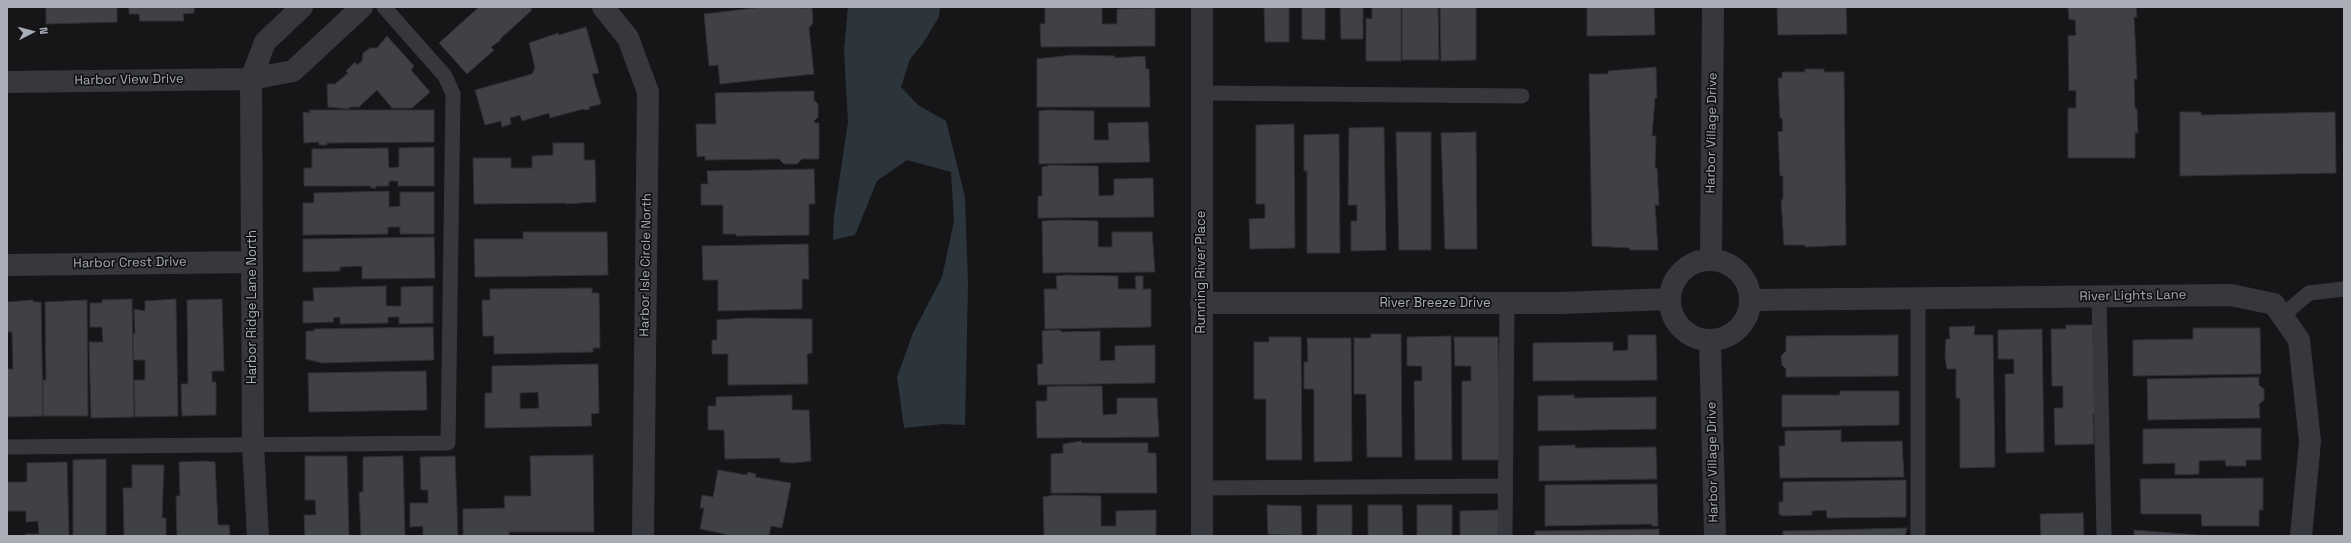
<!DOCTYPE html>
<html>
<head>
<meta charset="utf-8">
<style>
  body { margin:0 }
  #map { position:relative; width:2351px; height:543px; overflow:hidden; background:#161618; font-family:"Space Grotesk",sans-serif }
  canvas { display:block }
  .frame { position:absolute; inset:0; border:8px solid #a8adb8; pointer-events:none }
  .north { position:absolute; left:12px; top:12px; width:40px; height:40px; -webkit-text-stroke:3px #111113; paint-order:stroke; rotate:84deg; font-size:11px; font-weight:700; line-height:16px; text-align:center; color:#a8adb8 }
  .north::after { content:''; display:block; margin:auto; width:14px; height:18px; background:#a8adb8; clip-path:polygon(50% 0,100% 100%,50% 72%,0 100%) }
</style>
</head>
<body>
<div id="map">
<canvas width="2351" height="543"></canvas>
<div class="frame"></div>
<div class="north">N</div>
</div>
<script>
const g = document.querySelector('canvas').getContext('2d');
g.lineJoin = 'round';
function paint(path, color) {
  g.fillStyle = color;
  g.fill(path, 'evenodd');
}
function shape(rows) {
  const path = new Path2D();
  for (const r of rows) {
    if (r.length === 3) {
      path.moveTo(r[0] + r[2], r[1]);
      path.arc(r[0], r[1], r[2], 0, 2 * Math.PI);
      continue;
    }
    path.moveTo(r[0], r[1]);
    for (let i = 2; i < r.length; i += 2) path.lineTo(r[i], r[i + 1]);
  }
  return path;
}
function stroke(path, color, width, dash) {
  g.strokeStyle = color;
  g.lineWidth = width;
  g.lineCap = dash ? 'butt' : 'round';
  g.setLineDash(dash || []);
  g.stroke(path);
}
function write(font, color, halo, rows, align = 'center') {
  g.font = font + ' "Space Grotesk",sans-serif';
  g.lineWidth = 3.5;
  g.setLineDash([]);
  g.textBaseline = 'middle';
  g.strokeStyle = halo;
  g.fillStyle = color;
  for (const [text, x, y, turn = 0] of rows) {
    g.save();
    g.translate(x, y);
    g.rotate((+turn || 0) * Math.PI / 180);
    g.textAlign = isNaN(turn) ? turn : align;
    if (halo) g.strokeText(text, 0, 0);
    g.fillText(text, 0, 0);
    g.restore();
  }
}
paint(shape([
  [848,7,940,7,939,17,923,43,910,59,901,87,918,105,946,121,965,197,968,283,965,425,943,424,904,428,897,377,913,333,942,277,954,221,951,172,907,160,877,181,855,235,833,240,834,215,848,122,844,50]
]), '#2c353c');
const building = shape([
  [46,7,117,7,117,22,46,24,46,7],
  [129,7,194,7,194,13,183,14,184,21,140,21,139,14,129,14,129,7],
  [479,7,530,7,532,10,500,39,501,40,491,47,494,50,467,74,439,43,479,7],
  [763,7,812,8,813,23,809,28,814,74,720,84,718,65,709,66,704,14,763,7],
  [1045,7,1102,7,1102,24,1117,24,1117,9,1155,8,1155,46,1041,47,1040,24,1045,24,1045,7],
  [1264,7,1289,7,1289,42,1265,42,1264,7],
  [1302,7,1325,7,1325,40,1302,39,1302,7],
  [1340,7,1363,7,1363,39,1341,39,1340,7],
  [1372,7,1401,7,1401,61,1366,61,1366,18,1372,19,1372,7],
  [1402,7,1438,7,1439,60,1402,60,1402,7],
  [1440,7,1476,7,1476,60,1441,61,1440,7],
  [1587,7,1654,7,1655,35,1587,36,1587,7],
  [1777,7,1846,7,1847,34,1778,35,1777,7],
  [2068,7,2136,7,2137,17,2134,17,2137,79,2134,79,2135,108,2137,109,2138,133,2135,132,2135,158,2068,158,2068,108,2076,108,2076,90,2069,91,2068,36,2076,35,2075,20,2069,19,2068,7],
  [586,27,599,73,592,74,601,104,589,107,590,109,584,110,583,109,550,118,549,113,522,121,520,115,510,118,511,124,502,127,501,121,485,125,475,90,532,74,535,68,529,43,558,33,559,35,586,27],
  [387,36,414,66,411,70,430,92,412,108,392,108,377,90,359,107,349,107,349,109,328,107,327,84,335,84,348,73,346,71,355,62,357,65,362,61,363,53,370,48,377,48,387,36],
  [1072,55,1115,56,1114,58,1145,56,1146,69,1149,69,1150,107,1037,107,1037,59,1072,55],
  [1656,67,1657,98,1655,98,1652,136,1656,136,1655,168,1657,168,1659,205,1655,205,1658,250,1630,250,1630,248,1592,246,1589,74,1608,74,1608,71,1656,67],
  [1805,69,1824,69,1824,72,1844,72,1846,245,1805,247,1805,245,1784,245,1781,199,1783,200,1783,176,1780,176,1778,132,1783,131,1782,118,1780,118,1778,78,1782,78,1782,72,1805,72,1805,69],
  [814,91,814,100,818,104,818,117,814,121,814,123,819,123,819,159,802,159,797,164,784,164,779,159,705,160,705,156,697,157,696,124,716,124,715,93,814,91],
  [309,110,434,110,434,142,327,143,327,145,319,145,319,142,304,143,303,112,310,113,309,110],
  [1049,110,1094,111,1094,140,1109,140,1108,123,1148,122,1150,162,1039,164,1039,111,1049,110],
  [2180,112,2201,112,2201,115,2335,112,2336,173,2180,176,2180,112],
  [1294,124,1295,248,1250,249,1249,219,1265,218,1265,204,1256,204,1256,125,1294,124],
  [1384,127,1386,250,1351,251,1351,221,1357,221,1357,205,1348,205,1349,128,1384,127],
  [1396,132,1431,132,1431,250,1399,250,1396,132],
  [1476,132,1477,249,1445,249,1441,133,1476,132],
  [1339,134,1340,253,1307,253,1307,171,1304,171,1304,135,1339,134],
  [553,143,584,143,584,160,595,160,596,202,565,204,566,203,474,204,473,158,511,158,511,168,532,168,532,156,553,155,553,143],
  [434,147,434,186,398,186,398,181,389,181,389,186,376,186,376,188,371,188,371,186,304,186,304,168,312,168,312,149,388,148,389,168,399,167,399,148,434,147],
  [1052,165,1098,166,1099,196,1114,195,1114,179,1153,178,1154,217,1038,218,1038,196,1042,196,1042,167,1052,165],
  [814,169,815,204,809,204,809,235,736,236,736,234,723,234,723,205,701,205,701,184,708,184,707,171,814,169],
  [389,191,389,207,400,206,400,192,434,192,434,234,400,234,400,227,388,227,388,234,303,235,303,203,314,203,314,193,389,191],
  [1062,220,1098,221,1098,247,1112,247,1112,232,1152,232,1155,272,1043,273,1042,221,1062,220],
  [523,232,607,232,608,275,475,277,474,239,523,239,523,232],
  [434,237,435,278,362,279,362,266,340,267,340,271,303,272,303,239,434,237],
  [808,244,809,279,802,279,802,309,718,311,718,280,703,280,702,246,808,244],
  [1067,275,1118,276,1118,289,1136,289,1135,276,1143,276,1143,289,1151,289,1151,327,1045,329,1044,289,1057,289,1056,276,1067,275],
  [386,286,386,306,401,306,401,287,433,286,433,323,399,324,399,317,388,317,388,323,340,324,340,317,333,318,334,322,303,323,303,301,314,301,313,288,386,286],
  [592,288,592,293,599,293,600,348,593,348,593,352,494,354,494,336,483,336,482,300,490,300,490,289,592,288],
  [132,299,134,417,91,418,89,342,103,342,102,327,90,327,90,303,102,303,102,300,132,299],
  [176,299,178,416,135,417,134,380,145,380,145,360,133,360,133,334,135,334,134,309,145,311,145,301,176,299],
  [222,299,224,371,212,371,212,382,216,382,216,415,182,416,181,384,188,384,187,300,222,299],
  [33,300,33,302,41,302,43,416,7,417,7,369,13,369,12,332,7,332,7,302,33,300],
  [87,300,88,416,43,416,43,380,46,380,45,302,87,300],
  [746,318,812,319,812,353,807,354,808,384,728,385,728,354,712,354,712,340,717,340,717,320,746,318],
  [2066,325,2098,325,2100,414,2093,414,2094,444,2055,445,2054,408,2063,408,2063,386,2052,386,2051,329,2066,329,2066,325],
  [1975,326,1974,335,1993,335,1995,467,1960,468,1960,398,1956,398,1956,369,1947,369,1945,358,1946,339,1950,339,1949,327,1975,326],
  [433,327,434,360,322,363,306,359,306,331,314,331,314,329,433,327],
  [2193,328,2260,328,2261,374,2133,376,2133,340,2193,339,2193,328],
  [2042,329,2044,452,2006,453,2005,374,2014,374,2014,359,1998,359,1998,330,2042,329],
  [1053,330,1061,330,1061,332,1100,331,1100,361,1115,360,1115,346,1155,345,1155,383,1038,385,1037,364,1043,364,1042,331,1053,330],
  [1371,334,1401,334,1402,457,1367,457,1366,394,1354,394,1354,338,1371,338,1371,334],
  [1628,335,1656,335,1657,380,1533,381,1533,343,1613,342,1613,351,1628,350,1628,335],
  [1898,335,1898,376,1786,377,1786,369,1782,365,1781,356,1786,351,1786,336,1898,335],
  [1451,336,1452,460,1415,460,1414,381,1422,381,1422,366,1407,366,1407,337,1451,336],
  [1269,337,1301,337,1302,460,1266,460,1266,399,1254,399,1254,342,1269,342,1269,337],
  [1454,337,1498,337,1500,460,1462,460,1462,381,1471,381,1471,366,1455,366,1454,337],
  [1307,338,1351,338,1352,461,1314,462,1314,389,1304,389,1304,362,1308,362,1307,338],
  [598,364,599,413,591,414,592,426,485,428,485,393,492,393,492,366,598,364],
  [538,392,539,408,520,409,520,393,538,392],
  [426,371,427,410,309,412,308,373,426,371],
  [2259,377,2259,385,2264,389,2264,400,2259,404,2260,418,2148,420,2147,379,2259,377],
  [1057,386,1102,386,1103,415,1117,414,1117,398,1157,398,1159,437,1037,438,1036,401,1047,401,1047,387,1057,386],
  [1840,391,1899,391,1899,425,1782,427,1782,395,1840,395,1840,391],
  [792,395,792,410,809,410,811,461,794,463,780,462,780,458,725,459,724,430,708,430,708,406,716,406,716,397,792,395],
  [1574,395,1574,398,1656,397,1656,429,1538,431,1538,396,1574,395],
  [2261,428,2261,460,2246,460,2246,466,2226,466,2225,460,2199,461,2199,474,2175,475,2175,463,2143,464,2143,429,2261,428],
  [1841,430,1841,442,1902,441,1904,477,1780,478,1779,446,1785,446,1785,431,1841,430],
  [1081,441,1082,443,1148,443,1148,453,1156,453,1157,493,1051,493,1051,454,1063,453,1063,444,1081,441],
  [1575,445,1575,448,1656,447,1657,479,1539,481,1539,446,1575,445],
  [593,455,594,532,509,532,509,536,463,536,463,509,505,508,504,496,531,496,530,456,593,455],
  [305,456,347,456,349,536,305,536,304,515,316,515,315,500,305,500,305,456],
  [403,456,405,536,361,536,359,492,363,492,363,457,403,456],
  [455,456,458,536,423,536,423,526,410,527,410,503,428,503,428,490,421,490,420,457,455,456],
  [106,459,106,536,73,536,73,460,106,459],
  [205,461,215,462,218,525,229,525,230,536,177,536,176,496,180,496,179,462,205,461],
  [67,462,69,536,26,536,26,534,39,534,38,521,26,522,26,511,7,511,7,482,27,482,27,463,67,462],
  [132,465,164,465,162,518,166,518,166,536,124,536,123,488,132,488,132,465],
  [718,470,747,475,748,472,756,474,755,477,791,483,782,528,771,526,769,536,734,536,700,529,704,508,700,508,702,495,713,497,718,470],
  [2263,478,2263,510,2259,510,2259,526,2202,526,2201,514,2141,514,2140,479,2263,478],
  [1906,480,1906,517,1827,518,1826,510,1812,511,1812,515,1783,516,1779,514,1779,502,1783,502,1783,482,1906,480],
  [1657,484,1658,526,1652,526,1652,524,1545,526,1545,485,1657,484],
  [1054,495,1101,496,1101,526,1116,526,1116,511,1156,510,1156,536,1044,536,1043,497,1054,495],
  [1267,505,1301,506,1302,536,1268,534,1267,505],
  [1317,505,1352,505,1352,536,1317,536,1317,505],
  [1368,505,1402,505,1403,536,1368,536,1368,505],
  [1417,505,1452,505,1452,536,1417,536,1417,505],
  [1499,510,1499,536,1460,536,1460,511,1499,510],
  [2083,513,2084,536,2041,536,2040,514,2083,513],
  [1907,528,1905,536,1783,536,1783,531,1907,528],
  [1659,529,1659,536,1535,536,1535,531,1659,529],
  [2134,530,2210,536,2134,536,2134,530]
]);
paint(building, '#404145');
stroke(building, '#303034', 1);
stroke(shape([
  [1201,93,1522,96],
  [2099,297,2104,536],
  [2282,316,2309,293,2344,289],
  [7,447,448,443,453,94,445,76,384,7],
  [1202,488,1505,486],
  [1505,536,1507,303],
  [1918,536,1918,299]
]), '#37383d', 15);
stroke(shape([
  [603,7,628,38,648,92,643,536],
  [1202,7,1202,536],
  [7,82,251,79,293,71,362,7],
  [1711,259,1713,7],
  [1710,300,40],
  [7,265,252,262],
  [1751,300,2231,295,2274,304,2299,340,2310,441,2301,536],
  [1201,303,1559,303,1670,299],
  [1710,340,1715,536],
  [258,536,253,446,251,79,265,42,302,7]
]), '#37383d', 22);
write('13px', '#a8adb8', '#111113', [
  ["Harbor View Drive",129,80,-1],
  ["Harbor Village Drive",1712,133,-89],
  ["Harbor Crest Drive",130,263,-1],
  ["Harbor Isle Circle North",646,265,-89],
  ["Running River Place",1201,272,-90],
  ["River Lights Lane",2133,296,-1],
  ["River Breeze Drive",1435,303],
  ["Harbor Ridge Lane North",252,307,-90],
  ["Harbor Village Drive",1713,462,-91]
]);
</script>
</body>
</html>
